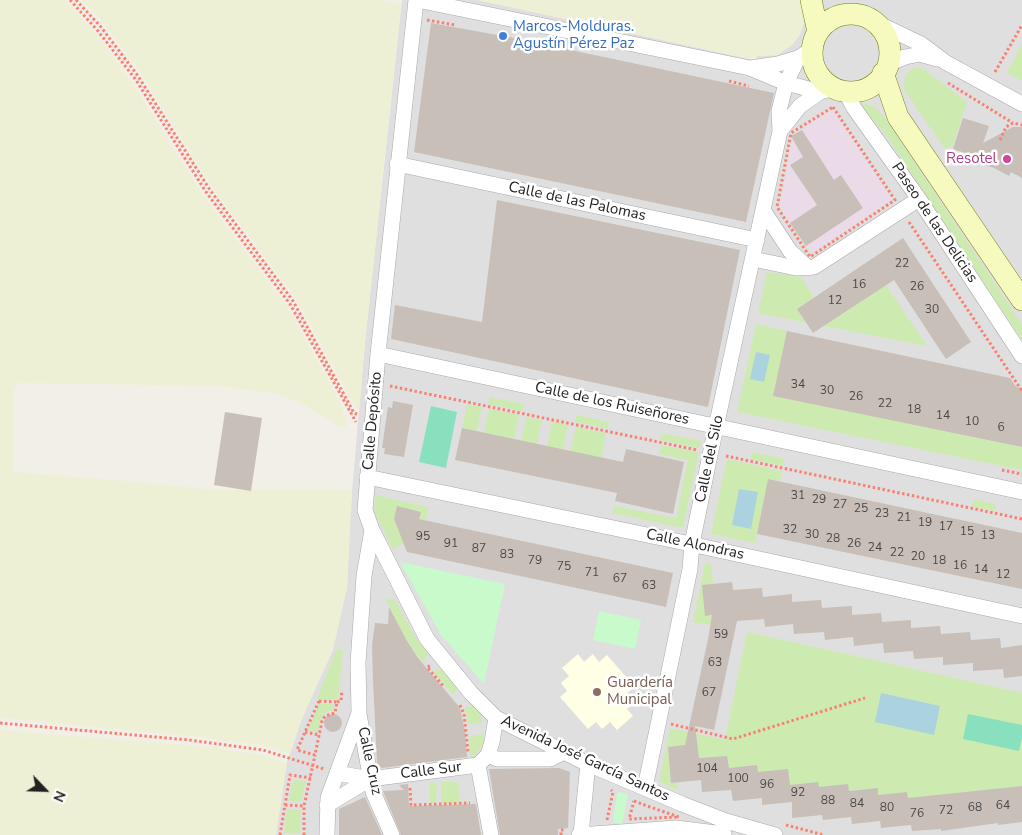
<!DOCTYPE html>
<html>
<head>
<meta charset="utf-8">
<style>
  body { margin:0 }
  #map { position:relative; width:1022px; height:835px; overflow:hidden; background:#f2efe9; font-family:"Nunito Sans",sans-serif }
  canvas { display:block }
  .north { position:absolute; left:20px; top:765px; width:50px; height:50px; -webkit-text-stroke:4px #fff; paint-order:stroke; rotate:114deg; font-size:14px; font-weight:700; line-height:20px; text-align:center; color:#222 }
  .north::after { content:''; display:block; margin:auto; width:18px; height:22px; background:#222; clip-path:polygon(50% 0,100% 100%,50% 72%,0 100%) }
</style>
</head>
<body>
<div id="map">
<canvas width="1022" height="835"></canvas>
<div class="north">N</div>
</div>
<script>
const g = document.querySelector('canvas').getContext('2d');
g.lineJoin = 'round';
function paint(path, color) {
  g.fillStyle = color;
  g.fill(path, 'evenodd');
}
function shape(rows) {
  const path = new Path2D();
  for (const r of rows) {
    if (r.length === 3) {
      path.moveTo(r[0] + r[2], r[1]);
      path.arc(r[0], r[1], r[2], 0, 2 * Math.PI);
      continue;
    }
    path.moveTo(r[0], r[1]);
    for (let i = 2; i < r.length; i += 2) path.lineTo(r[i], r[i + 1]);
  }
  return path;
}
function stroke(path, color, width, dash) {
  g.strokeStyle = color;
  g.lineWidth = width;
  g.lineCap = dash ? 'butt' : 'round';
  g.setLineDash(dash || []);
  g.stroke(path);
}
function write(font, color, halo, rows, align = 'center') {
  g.font = font + ' "Nunito Sans",sans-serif';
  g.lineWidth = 5;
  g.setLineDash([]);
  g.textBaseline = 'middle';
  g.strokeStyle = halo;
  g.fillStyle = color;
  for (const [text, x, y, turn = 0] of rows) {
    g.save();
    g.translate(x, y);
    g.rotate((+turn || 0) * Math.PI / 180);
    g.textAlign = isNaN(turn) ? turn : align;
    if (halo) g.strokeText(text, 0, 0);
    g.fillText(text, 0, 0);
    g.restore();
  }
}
paint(shape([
  [402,0,478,0,754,60,757,56,778,55,804,10,800,0,1022,0,1022,835,276,835,285,768,347,588,349,526,365,342]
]), '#e0dfdf');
paint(shape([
  [832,109,892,200,811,254,780,207,793,139,792,136]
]), '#ebdbe8');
paint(shape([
  [578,654,584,662,593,654,599,662,607,655,635,687,627,693,635,702,627,709,633,716,617,730,610,722,602,729,596,722,588,729,560,697,567,691,561,683,569,676,562,668]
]), '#ffffe5');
paint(shape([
  [0,0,65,0,97,34,132,82,202,194,287,306,337,396,347,421,346,427,340,427,301,403,278,394,220,386,18,383,13,393,13,472,126,481,215,490,349,490,352,493,347,588,333,650,301,721,290,754,262,745,190,736,0,718],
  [81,0,381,0,401,4,365,342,359,409,356,408,294,296,212,187,141,74,103,23],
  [478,0,800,0,804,10,804,23,800,35,793,44,778,55,757,56,755,60],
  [0,730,187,745,258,754,287,763,276,835,0,835]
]), '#eef0d5');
paint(shape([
  [1022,44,1022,81,1007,72],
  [916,67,924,69,967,102,953,145,947,149,942,145,904,89,905,75,910,70],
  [861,102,874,107,883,115,1022,325,1022,340,884,132,860,107,859,104],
  [767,272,801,277,814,297,797,309,801,314,837,318,886,285,927,346,758,313],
  [756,324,787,331,774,396,1022,447,1022,470,737,412],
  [490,397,524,404,522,411,488,404],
  [467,404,482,407,477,431,462,428],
  [489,409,519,415,514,439,484,433],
  [576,415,609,422,608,428,575,422],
  [526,417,542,420,537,444,521,441],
  [552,422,568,425,563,450,547,447],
  [576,427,606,433,601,458,570,451],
  [661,433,701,441,699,448,660,440],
  [661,445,699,452,683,528,612,513,614,506,676,518,688,460,659,454],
  [752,452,784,459,783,466,750,459],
  [727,459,782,471,780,481,768,479,755,543,711,534],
  [376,495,428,507,426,520,419,519,421,511,397,507,394,519,404,543,393,549,374,512],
  [974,499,996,504,995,511,972,506],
  [705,563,711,564,713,584,702,585,706,616,720,615,710,625,693,622],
  [385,598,395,600,415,637,428,653,423,663,406,639],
  [747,632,1022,693,1022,786,908,798,907,792,878,795,877,788,849,791,848,784,819,788,818,782,790,785,788,769,758,772,757,765,729,768,727,756,699,758,697,744,668,747,671,783,677,783,677,790,659,781,670,728,725,740],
  [336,650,343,650,338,700,317,699],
  [442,669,458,687,453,695,433,671],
  [319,704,334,704,333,711,327,711,323,715,317,732,308,730],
  [475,706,482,712,482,723,468,724,465,707],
  [483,734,483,744,471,760,469,736],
  [293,780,306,781,301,802,289,801],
  [430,782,437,783,436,804,430,804],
  [441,782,458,782,460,803,441,803],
  [287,809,301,810,300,833,284,833]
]), '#cdebb0');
paint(shape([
  [400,562,505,584,484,684,441,635],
  [599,611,641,620,635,649,593,640],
  [619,792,628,794,622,825,613,822,617,795]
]), '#c8facc');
paint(shape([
  [431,406,457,412,446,468,419,462],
  [968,714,1022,725,1022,737,1019,751,963,739]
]), '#88e0be');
paint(shape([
  [756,352,770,355,764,382,750,379],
  [739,489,758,492,751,529,732,525],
  [881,693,940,706,934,735,875,722]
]), '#aad3df');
paint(shape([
  [431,23,514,38,774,93,746,222,414,152],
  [963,118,989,126,983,143,1013,127,1022,127,1022,178,1011,172,1009,176,994,168,972,161,974,156,953,149],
  [802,130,834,180,841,175,863,208,806,246,790,223,817,205,790,165,803,157,791,136],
  [497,200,740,250,708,407,391,339,395,305,482,322],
  [903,238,971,342,946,359,894,280,813,333,797,309],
  [787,331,1010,378,1016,387,1022,388,1022,447,773,396],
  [393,401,413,405,404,457,384,454,385,448,382,448,388,407,392,408],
  [225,412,262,418,251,491,214,485],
  [462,428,623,462,626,449,684,462,673,514,615,501,617,493,455,460],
  [768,479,1022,533,1022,589,757,534],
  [397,506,421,512,419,519,433,522,673,573,666,607,407,552,394,519],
  [732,582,733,590,762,588,763,597,792,594,792,602,821,600,822,608,852,606,852,615,881,613,882,622,911,620,911,628,940,626,941,634,970,632,971,640,1000,638,1001,648,1022,645,1022,676,1004,678,1003,669,973,671,973,663,943,665,943,657,914,659,913,651,884,653,883,643,854,646,853,637,825,640,824,632,794,634,793,624,765,627,764,619,737,621,714,730,695,726,699,758,727,756,729,768,757,765,758,772,788,769,790,785,818,782,819,787,848,784,849,791,878,788,878,795,907,792,908,798,1022,786,1022,822,998,825,998,823,941,831,941,829,912,831,911,825,881,828,880,821,852,824,851,817,823,820,822,815,792,818,792,802,762,805,762,798,733,801,731,790,702,792,701,780,671,783,668,747,685,745,708,639,712,615,705,616,702,585],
  [389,607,407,641,418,658,460,708,465,732,467,757,382,768,377,763,373,681,372,645,375,623,388,624],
  [333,723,9],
  [559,768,570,772,568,828,558,829,558,835,500,835,489,769],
  [408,784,409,806,476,804,481,835,401,835,383,791,404,790,399,785],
  [365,797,382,835,339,835,339,809]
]), '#c7bfb8');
const street = shape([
  [416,0,378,354,365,510,372,530,427,639,471,693,496,718,588,764,682,804,726,821,775,835],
  [417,0,750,68,786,83,820,92],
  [873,21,921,44,945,62,1022,104],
  [888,64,905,57,920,54,937,59],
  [751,68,778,64,798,58],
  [845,91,854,108,919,199,1022,356],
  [780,131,800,106,820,92,835,88],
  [397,164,757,240],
  [763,210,790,251,808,268],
  [753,259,796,268,814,267,919,199],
  [378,354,1022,492],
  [367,477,681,542,1022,616],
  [359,714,373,792,392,835],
  [488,755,497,759,550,759,564,752],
  [478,765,491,835],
  [337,773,370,779,478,765,488,755,492,742,496,718],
  [645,788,690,569,692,544,710,455,780,131,779,111,786,83,798,58,812,49],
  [327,805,370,779],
  [581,834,588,764],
  [327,835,328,798,359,713,358,663,364,576,372,530],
  [579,835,676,828,724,834]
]);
const secondary = shape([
  [811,0,818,32],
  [851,53,39],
  [883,73,898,117,1022,300]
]);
stroke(street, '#a9a9a9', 16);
stroke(secondary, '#707d05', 22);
stroke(shape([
  [70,0,98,31,136,80,206,192,290,304,356,422],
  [76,0,101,27,138,76,210,190,293,301,354,413,359,415],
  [427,20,455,25],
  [995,72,1022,25],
  [729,81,749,86],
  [948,83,1013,123],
  [833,107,895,200,810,257,777,207,791,133,833,107],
  [1000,140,1006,127,1013,123,1022,125],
  [909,222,1022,391],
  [390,386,697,450],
  [726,456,1022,519],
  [1002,470,1022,474],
  [430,666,427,667,444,687],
  [319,701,337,702,335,713,325,716,322,721,315,755,297,750,319,701],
  [337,702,341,701,342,690],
  [460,705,464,714,468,752],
  [0,723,189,740,263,750,324,769],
  [671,724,733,739,865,698],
  [305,732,320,735],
  [410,788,411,805,470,803],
  [634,801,650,807,679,817,629,819,634,801],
  [285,805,304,806],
  [607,820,613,792,611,790],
  [786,825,824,835],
  [280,835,290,775,311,778],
  [304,835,304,806,315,755],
  [561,835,561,830,565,830]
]), '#fa8072', 3, [2.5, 2.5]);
stroke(street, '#fff', 15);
stroke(secondary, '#f7fabf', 21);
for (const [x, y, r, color] of [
  [503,36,5,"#3f7fe0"],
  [1007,159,5,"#d1479c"],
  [597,692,5,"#8d6e63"]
]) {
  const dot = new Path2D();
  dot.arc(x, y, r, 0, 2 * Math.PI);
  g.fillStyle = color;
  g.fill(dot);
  stroke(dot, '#fff', 2);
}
write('12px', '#4b4948', null, [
  ["22",902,264],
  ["16",859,285],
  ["26",917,287],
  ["12",835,301],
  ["30",932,310],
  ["34",798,385],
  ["30",827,391],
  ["26",856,397],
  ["22",885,404],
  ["18",914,410],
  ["14",943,416],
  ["10",972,422],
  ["6",1001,428],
  ["31",798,496],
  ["29",819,500],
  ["27",840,505],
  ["25",861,509],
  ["23",882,514],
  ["21",904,518],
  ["19",925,523],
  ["17",946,527],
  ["32",790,530],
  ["15",967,532],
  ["30",812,535],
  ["13",988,536],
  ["95",423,537],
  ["28",833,539],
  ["91",451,544],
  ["26",854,544],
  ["24",875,548],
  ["87",479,549],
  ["22",897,553],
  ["83",507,555],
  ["20",918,557],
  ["79",535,561],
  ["18",939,561],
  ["16",960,566],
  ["75",564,567],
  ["14",981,570],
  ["71",592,573],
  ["12",1003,575],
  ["67",620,579],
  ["63",649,586],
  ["59",721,635],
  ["63",715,663],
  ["67",709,693],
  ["104",707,769],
  ["100",738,779],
  ["96",767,785],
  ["92",798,793],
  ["88",828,801],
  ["84",857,804],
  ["64",1003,806],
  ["80",887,808],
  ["68",975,808],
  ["72",946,811],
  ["76",917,814]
]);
write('15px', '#366cbe', '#fff', [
  ["Marcos-Molduras.",513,27],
  ["Agustín Pérez Paz",513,44]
], 'left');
write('15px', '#b23c85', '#fff', [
  ["Resotel",997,159]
], 'right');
write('15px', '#222', '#fff', [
  ["Calle de las Palomas",577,202,12],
  ["Paseo de las Delicias",934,223,56],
  ["Calle de los Ruiseñores",612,404,12],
  ["Calle Depósito",373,421,-85],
  ["Calle del Silo",710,459,-78],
  ["Calle Alondras",695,545,12],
  ["Avenida José García Santos",585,759,25],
  ["Calle Cruz",369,761,78],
  ["Calle Sur",431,771,-7]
]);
write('15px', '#785e54', '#fff', [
  ["Guardería",607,683],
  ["Municipal",607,700]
], 'left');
</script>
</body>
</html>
